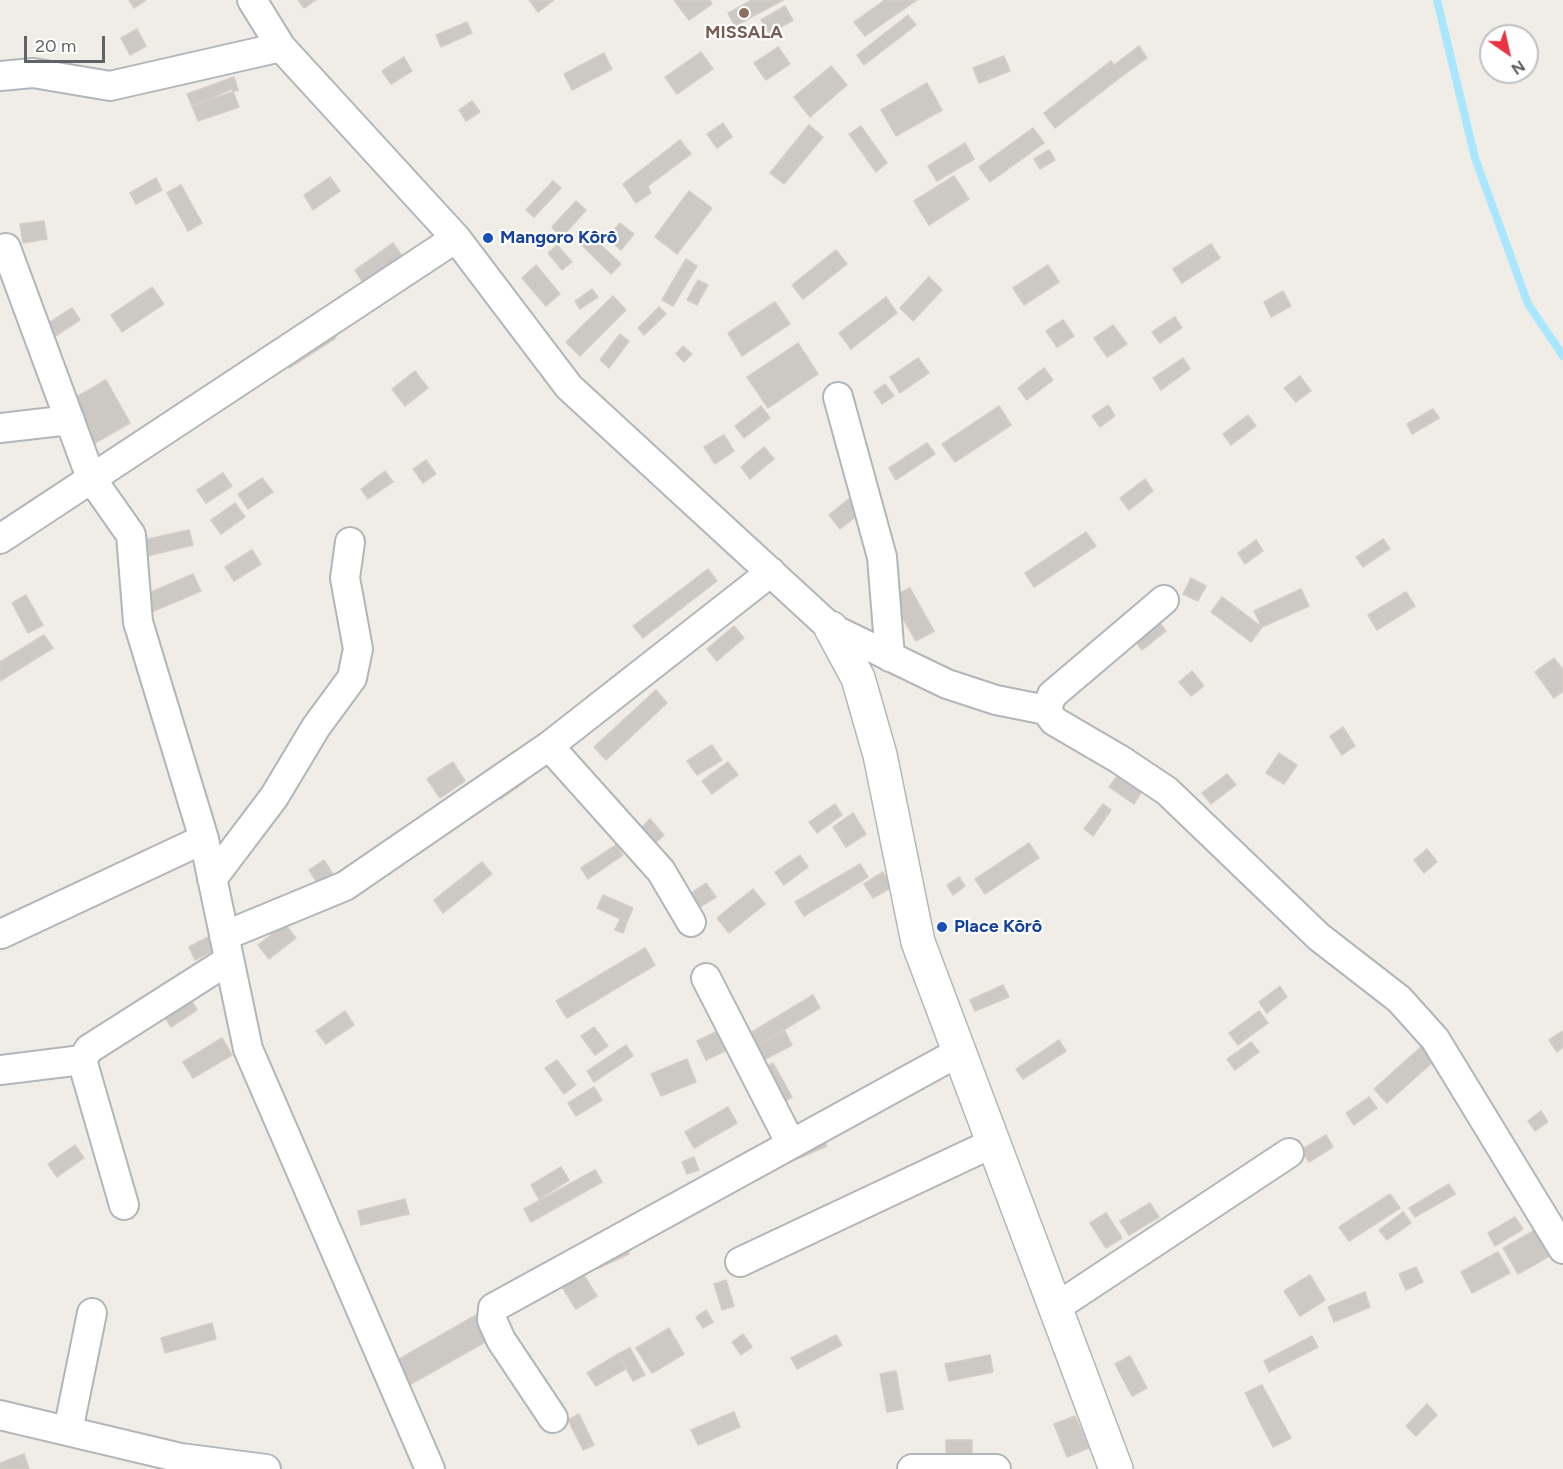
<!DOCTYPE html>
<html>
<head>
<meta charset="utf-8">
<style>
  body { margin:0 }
  #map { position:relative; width:1563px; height:1469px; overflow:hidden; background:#f0ede7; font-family:Figtree,sans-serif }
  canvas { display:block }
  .north { position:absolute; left:1479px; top:24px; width:60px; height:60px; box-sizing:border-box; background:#fff; border:2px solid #bfc1c2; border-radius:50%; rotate:146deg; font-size:16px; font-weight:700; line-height:24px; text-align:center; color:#5e6367 }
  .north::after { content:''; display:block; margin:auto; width:21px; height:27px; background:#ea3242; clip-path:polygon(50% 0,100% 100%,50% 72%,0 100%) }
  .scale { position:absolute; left:24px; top:36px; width:81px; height:27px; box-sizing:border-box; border:3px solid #5e6367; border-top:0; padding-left:8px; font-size:18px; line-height:21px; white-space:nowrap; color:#5e6367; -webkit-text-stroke:4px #fff; paint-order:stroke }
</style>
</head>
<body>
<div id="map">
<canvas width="1563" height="1469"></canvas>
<div class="north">N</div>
<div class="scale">20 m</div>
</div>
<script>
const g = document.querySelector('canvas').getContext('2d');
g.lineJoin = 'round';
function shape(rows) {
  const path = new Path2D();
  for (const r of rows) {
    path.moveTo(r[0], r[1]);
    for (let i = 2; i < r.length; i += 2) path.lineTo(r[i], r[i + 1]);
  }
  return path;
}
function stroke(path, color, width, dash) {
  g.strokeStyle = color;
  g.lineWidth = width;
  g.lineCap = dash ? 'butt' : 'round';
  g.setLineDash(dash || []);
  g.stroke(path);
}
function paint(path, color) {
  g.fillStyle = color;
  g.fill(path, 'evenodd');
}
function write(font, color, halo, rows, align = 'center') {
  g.font = font + ' Figtree,sans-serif';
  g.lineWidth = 4.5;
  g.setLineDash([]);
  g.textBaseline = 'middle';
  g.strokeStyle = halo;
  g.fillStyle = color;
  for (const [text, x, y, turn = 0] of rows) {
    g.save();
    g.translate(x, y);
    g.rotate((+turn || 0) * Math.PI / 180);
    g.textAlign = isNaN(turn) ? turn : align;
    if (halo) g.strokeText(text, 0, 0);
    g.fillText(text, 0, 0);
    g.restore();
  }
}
stroke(shape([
  [1437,0,1475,158,1528,304,1563,356]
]), '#a8e7ff', 8);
const building = shape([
  [129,0,146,0,134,8,129,0],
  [298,0,316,0,304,8,298,0],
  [529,0,554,0,538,12,529,0],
  [674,0,710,0,712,4,689,20,674,0],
  [752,0,783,0,735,26,728,13,752,0],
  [885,0,917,0,865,36,854,22,885,0],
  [785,6,793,20,769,34,761,20,785,6],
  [908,15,916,25,864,65,857,55,908,15],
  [467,22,472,33,441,47,436,35,467,22],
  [137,29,146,46,130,55,121,38,137,29],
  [1139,46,1147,58,1122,76,1114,65,1139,46],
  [778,47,790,64,766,80,754,63,778,47],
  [701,52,713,69,677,94,665,77,701,52],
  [604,53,612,69,572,90,564,74,604,53],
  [1004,56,1010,71,979,83,973,68,1004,56],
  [404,57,412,71,391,84,382,71,404,57],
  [1111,61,1122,76,1055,128,1044,113,1111,61],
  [831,66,847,85,810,117,794,97,831,66],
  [234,77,238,90,192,106,187,94,234,77],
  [927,83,942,110,896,136,881,110,927,83],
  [232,89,239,107,198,121,192,106,232,89],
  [472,101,480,112,466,121,459,110,472,101],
  [723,123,732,137,717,148,707,134,723,123],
  [809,125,823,137,784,184,770,173,809,125],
  [861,126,887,163,876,172,849,134,861,126],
  [1033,128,1044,143,990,182,979,167,1033,128],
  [680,140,691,154,648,186,651,193,636,203,623,184,680,140],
  [965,143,974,159,937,181,928,166,965,143],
  [1049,150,1055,160,1040,169,1034,159,1049,150],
  [954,176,969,199,929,225,914,201,954,176],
  [330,177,340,191,313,210,304,195,330,177],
  [156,178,162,190,136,204,130,193,156,178],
  [553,181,561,188,534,217,526,210,553,181],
  [181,185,202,223,188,231,167,193,181,185],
  [689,191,712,208,677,254,655,237,689,191],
  [576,201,586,210,562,237,552,227,576,201],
  [44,221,47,239,23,243,20,224,44,221],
  [620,223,634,234,621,250,607,238,620,223],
  [588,233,621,264,611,274,579,242,588,233],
  [393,243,402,256,363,283,355,270,393,243],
  [1211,244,1220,258,1182,283,1173,269,1211,244],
  [557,245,572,262,562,270,548,253,557,245],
  [836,250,847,264,803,299,792,285,836,250],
  [686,259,697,266,673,306,662,300,686,259],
  [536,265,560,294,546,306,522,278,536,265],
  [1048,265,1059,282,1024,305,1013,288,1048,265],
  [929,277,942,290,913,321,900,308,929,277],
  [698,280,708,285,697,305,687,300,698,280],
  [152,287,164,304,122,332,111,315,152,287],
  [592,289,598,297,580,309,575,301,592,289],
  [1283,291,1291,306,1271,317,1264,302,1283,291],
  [613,296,626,310,580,356,566,342,613,296],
  [886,297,897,313,851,349,839,333,886,297],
  [775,302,790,324,742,356,728,333,775,302],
  [659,307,666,314,644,335,638,328,659,307],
  [72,308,80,320,52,338,44,326,72,308],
  [1175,317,1182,328,1160,343,1152,332,1175,317],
  [1063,320,1074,336,1057,347,1046,331,1063,320],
  [327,325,336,338,289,368,280,355,327,325],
  [1113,325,1127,344,1107,357,1094,338,1113,325],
  [620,334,629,341,609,368,600,360,620,334],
  [798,343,818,374,768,408,747,377,798,343],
  [683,346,692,354,684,362,676,354,683,346],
  [918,358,929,373,900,393,890,377,918,358],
  [1183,358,1190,369,1161,390,1153,378,1183,358],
  [1044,368,1053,380,1027,400,1018,388,1044,368],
  [415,371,428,388,405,406,392,389,415,371],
  [1300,376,1311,391,1296,402,1284,388,1300,376],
  [106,380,130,423,95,443,71,400,106,380],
  [885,384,894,396,882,404,874,392,885,384],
  [1108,405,1115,416,1100,427,1092,416,1108,405],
  [761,406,770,418,744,438,735,426,761,406],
  [999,406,1011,425,955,462,942,444,999,406],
  [1433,409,1439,418,1412,434,1407,424,1433,409],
  [1248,415,1256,426,1231,445,1223,434,1248,415],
  [724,435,734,451,715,464,704,447,724,435],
  [927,443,935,454,896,480,889,468,927,443],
  [764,447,774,459,750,479,741,467,764,447],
  [426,460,436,474,423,483,413,469,426,460],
  [385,471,393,482,368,499,361,489,385,471],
  [223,473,232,486,206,503,197,490,223,473],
  [262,478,273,492,248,509,238,494,262,478],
  [1145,479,1153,491,1129,510,1120,498,1145,479],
  [851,497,863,511,840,529,829,515,851,497],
  [235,503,245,517,221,534,211,520,235,503],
  [189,530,193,545,143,557,139,541,189,530],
  [1086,532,1096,546,1034,587,1025,573,1086,532],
  [1383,539,1390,549,1363,567,1356,557,1383,539],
  [1256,540,1263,551,1245,564,1238,553,1256,540],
  [252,550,261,564,234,581,225,567,252,550],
  [708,569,717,581,643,638,633,626,708,569],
  [193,574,201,591,149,613,142,596,193,574],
  [1191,578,1206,586,1198,601,1183,594,1191,578],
  [910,588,934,631,916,641,891,598,910,588],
  [1301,589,1309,606,1262,627,1254,611,1301,589],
  [1406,592,1415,606,1377,630,1368,615,1406,592],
  [26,595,43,625,28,633,12,603,26,595],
  [1222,597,1262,627,1251,642,1211,612,1222,597],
  [1156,618,1166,631,1142,650,1132,637,1156,618],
  [734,626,744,638,717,661,707,649,734,626],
  [44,635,53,648,0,681,0,662,44,635],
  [1554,658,1563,670,1563,691,1554,698,1535,672,1554,658],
  [1192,671,1204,686,1191,696,1179,682,1192,671],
  [656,690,667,703,606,760,594,747,656,690],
  [1343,727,1355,746,1342,755,1330,736,1343,727],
  [712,745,722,760,697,775,687,761,712,745],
  [1279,753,1297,765,1284,784,1266,773,1279,753],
  [453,762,465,781,440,798,427,779,453,762],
  [728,762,738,775,712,794,702,781,728,762],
  [518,770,526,781,501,799,493,788,518,770],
  [1120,772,1144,788,1134,804,1109,787,1120,772],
  [1227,774,1236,785,1211,804,1202,793,1227,774],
  [835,804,842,815,817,833,809,822,835,804],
  [1103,804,1111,810,1093,836,1084,829,1103,804],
  [853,813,866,834,846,847,833,827,853,813],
  [650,819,664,835,654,844,640,829,650,819],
  [1029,843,1039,858,985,894,975,879,1029,843],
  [616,845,623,855,588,879,581,868,616,845],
  [1427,849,1437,862,1424,873,1414,860,1427,849],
  [800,855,808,867,784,885,775,872,800,855],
  [324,860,335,877,320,887,309,870,324,860],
  [482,862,492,874,443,913,434,900,482,862],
  [860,864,868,877,804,916,795,902,860,864],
  [883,872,892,887,873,898,864,884,883,872],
  [959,877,965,886,953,895,947,885,959,877],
  [706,883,716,897,700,907,691,893,706,883],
  [753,889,765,904,729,933,717,918,753,889],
  [603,895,633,908,627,922,597,908,603,895],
  [620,919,627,922,623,933,615,930,620,919],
  [285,924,296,938,269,959,258,945,285,924],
  [216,933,222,946,195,960,189,947,216,933],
  [645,948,655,965,567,1018,556,1001,645,948],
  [1003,985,1009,997,975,1011,970,1000,1003,985],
  [1280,986,1287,997,1267,1013,1259,1002,1280,986],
  [813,995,820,1008,755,1047,747,1035,813,995],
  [190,998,197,1010,171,1027,163,1014,190,998],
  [345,1011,354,1025,326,1044,316,1031,345,1011],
  [1259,1011,1268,1023,1238,1045,1229,1033,1259,1011],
  [728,1026,737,1045,706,1060,697,1041,728,1026],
  [594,1027,608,1046,595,1055,581,1036,594,1027],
  [785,1031,792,1045,760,1062,753,1048,785,1031],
  [1563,1031,1563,1047,1557,1052,1549,1040,1563,1031],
  [222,1038,232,1055,193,1078,183,1062,222,1038],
  [1059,1040,1066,1051,1023,1079,1016,1069,1059,1040],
  [1251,1042,1259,1052,1235,1070,1227,1059,1251,1042],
  [626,1045,633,1056,594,1082,587,1071,626,1045],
  [1422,1046,1435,1060,1387,1103,1374,1089,1422,1046],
  [687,1059,696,1082,661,1096,651,1074,687,1059],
  [557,1060,576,1085,564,1094,545,1068,557,1060],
  [773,1063,792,1097,780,1104,761,1069,773,1063],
  [594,1087,602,1100,576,1116,568,1103,594,1087],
  [1369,1097,1377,1108,1354,1125,1346,1113,1369,1097],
  [728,1107,737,1123,694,1148,685,1132,728,1107],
  [1541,1111,1548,1122,1535,1131,1528,1121,1541,1111],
  [822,1135,827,1146,795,1160,790,1149,822,1135],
  [1326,1135,1333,1147,1309,1162,1301,1150,1326,1135],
  [75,1145,84,1158,57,1177,48,1164,75,1145],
  [694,1157,699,1170,687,1174,682,1162,694,1157],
  [561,1167,569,1180,539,1199,531,1185,561,1167],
  [595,1170,602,1182,531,1222,524,1209,595,1170],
  [1449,1184,1455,1194,1415,1217,1409,1208,1449,1184],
  [1390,1194,1400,1208,1349,1241,1339,1227,1390,1194],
  [405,1199,409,1214,361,1225,358,1211,405,1199],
  [1150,1203,1159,1217,1129,1235,1120,1221,1150,1203],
  [1403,1212,1411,1223,1387,1240,1379,1230,1403,1212],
  [1106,1213,1122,1238,1106,1248,1090,1223,1106,1213],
  [1515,1217,1523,1229,1495,1246,1488,1233,1515,1217],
  [1546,1224,1560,1250,1518,1274,1503,1248,1546,1224],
  [624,1242,629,1254,597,1269,592,1257,624,1242],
  [1498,1252,1510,1273,1472,1293,1461,1272,1498,1252],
  [1416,1267,1423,1282,1406,1290,1399,1274,1416,1267],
  [583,1274,597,1296,576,1309,562,1287,583,1274],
  [1310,1275,1325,1300,1300,1316,1284,1291,1310,1275],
  [726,1280,734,1306,722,1310,714,1284,726,1280],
  [1365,1292,1370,1307,1334,1322,1328,1307,1365,1292],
  [706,1310,713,1322,703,1328,696,1317,706,1310],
  [478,1314,492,1338,406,1387,392,1363,478,1314],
  [212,1323,216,1339,165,1353,161,1338,212,1323],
  [669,1328,684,1354,652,1373,636,1348,669,1328],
  [743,1334,752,1347,741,1355,732,1342,743,1334],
  [836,1335,842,1345,797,1369,791,1358,836,1335],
  [1312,1336,1318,1347,1269,1372,1264,1361,1312,1336],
  [630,1348,645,1375,633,1381,618,1354,630,1348],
  [618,1354,627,1368,596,1386,587,1373,618,1354],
  [990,1355,993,1372,949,1381,945,1364,990,1355],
  [1130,1356,1147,1388,1132,1396,1115,1364,1130,1356],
  [896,1371,903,1409,887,1412,880,1374,896,1371],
  [1262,1385,1291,1438,1273,1447,1245,1393,1262,1385],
  [1427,1404,1437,1415,1416,1436,1406,1426,1427,1404],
  [734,1412,740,1427,698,1445,691,1430,734,1412],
  [579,1414,594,1445,583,1450,568,1420,579,1414],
  [1075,1416,1089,1448,1067,1457,1054,1424,1075,1416],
  [946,1440,972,1440,972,1455,946,1455,946,1440],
  [24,1454,29,1469,0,1469,0,1463,24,1454]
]);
paint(building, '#ccc8c4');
stroke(building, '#d5cdc5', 1.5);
const street = shape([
  [252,0,281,47,456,238,569,387,831,628,947,684,996,700,1046,710],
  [0,76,33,73,110,86,281,47],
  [6,248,91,478,131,535,138,622,204,839,248,1049,430,1469],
  [838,397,882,557,890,657],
  [0,428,70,420],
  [0,539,456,238],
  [1164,600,1052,695,1046,710,1054,721,1119,759,1167,791,1319,937,1399,999,1435,1039,1563,1249],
  [549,746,661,871,691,922],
  [212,879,274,797,316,727,352,678,358,649,345,578,350,542],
  [1,934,204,839],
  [224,936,345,886,549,746,771,572],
  [706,978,791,1144],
  [0,1070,82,1060],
  [124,1205,82,1060,89,1049,229,960],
  [740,1262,993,1143],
  [1055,1308,1289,1153],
  [0,1415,181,1458,266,1469],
  [553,1418,501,1340,492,1320,493,1308,959,1052],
  [68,1431,92,1313],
  [912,1469,996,1469]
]);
const secondary = shape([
  [831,628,858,678,880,755,918,942,1116,1469]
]);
stroke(street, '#b2b5b9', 32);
stroke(secondary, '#b3b7bb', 36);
stroke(street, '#fff', 28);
stroke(secondary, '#fff', 33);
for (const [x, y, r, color] of [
  [744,13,6,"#8d6e63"],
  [488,238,6,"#1a4fb4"],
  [942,927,6,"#1a4fb4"]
]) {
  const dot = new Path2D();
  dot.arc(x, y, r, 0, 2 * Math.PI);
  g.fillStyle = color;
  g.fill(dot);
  stroke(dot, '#fff', 2);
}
write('bold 18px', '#785e54', '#fff', [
  ["MISSALA",744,33]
]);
write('bold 18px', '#164399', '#fff', [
  ["Mangoro Kôrô",500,238],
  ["Place Kôrô",954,927]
], 'left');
</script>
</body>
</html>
